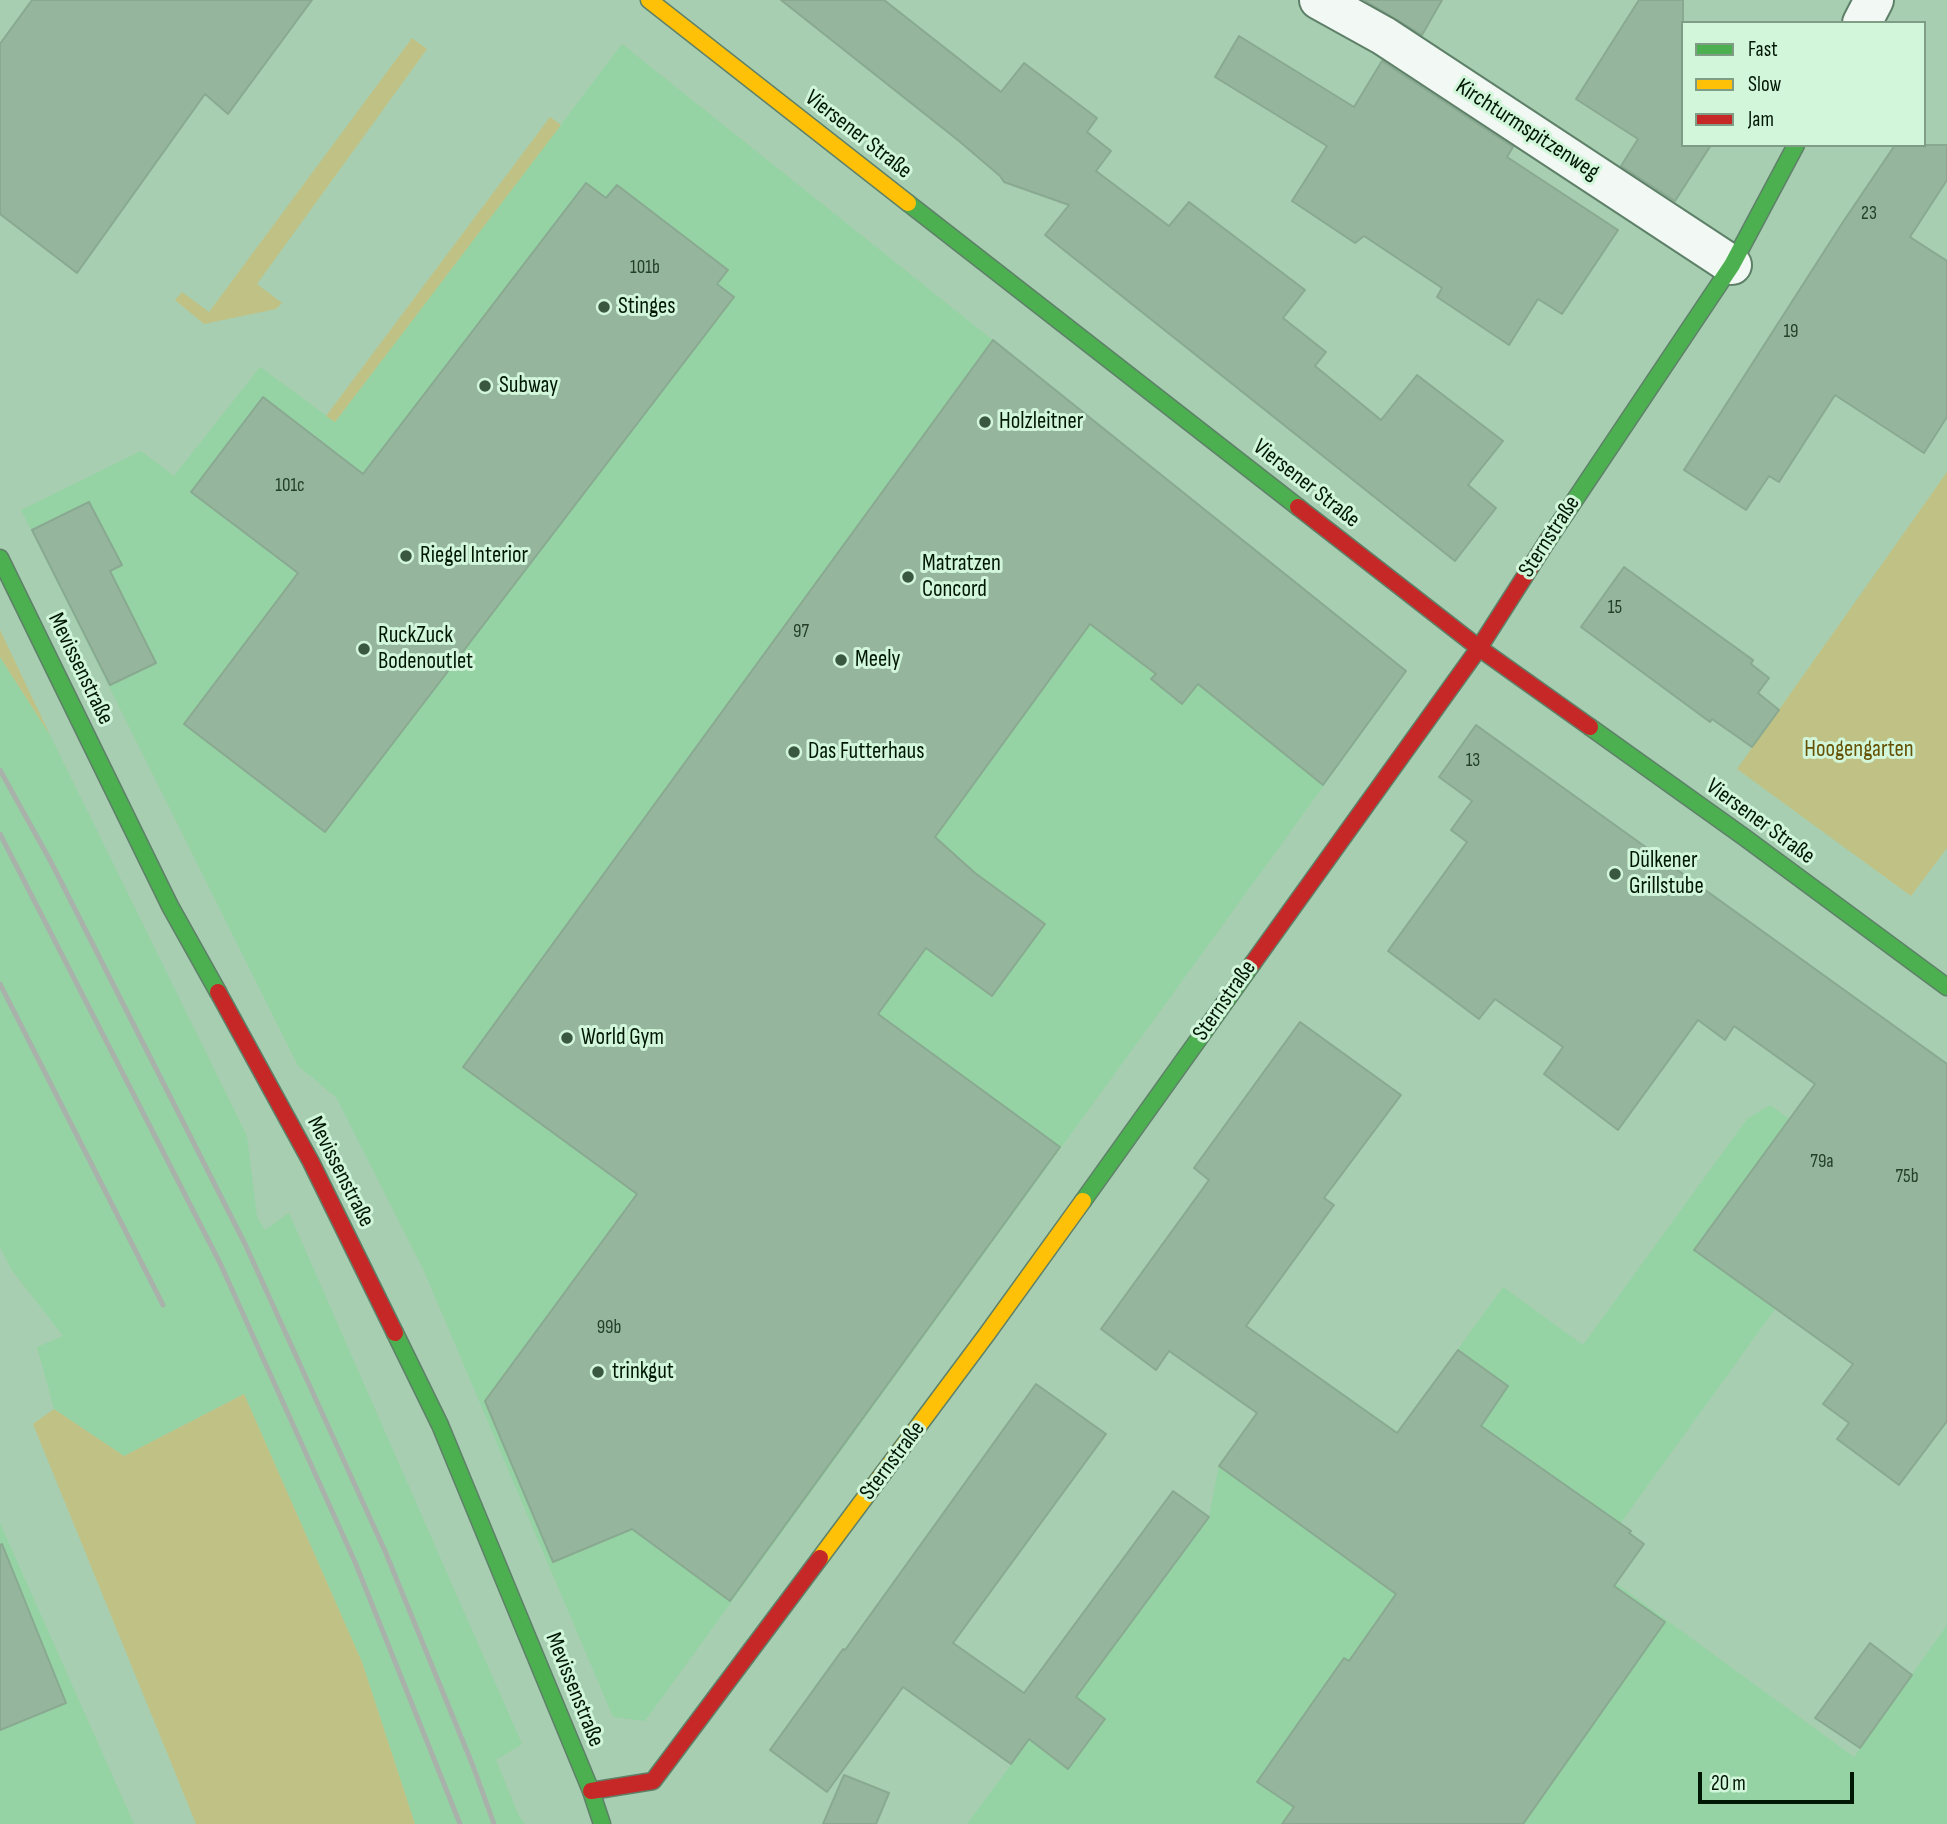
<!DOCTYPE html>
<html>
<head>
<meta charset="utf-8">
<style>
  body { margin:0 }
  #map { position:relative; width:1947px; height:1824px; overflow:hidden; background:#a7ceb0; font-family:"Sofia Sans Condensed",sans-serif }
  canvas { display:block }
  .legend { position:absolute; left:1681px; top:21px; width:245px; height:126px; box-sizing:border-box; background:#d2f6da; border:2px solid #7e9d84; margin:0; padding:9px 12px; list-style:none; font-size:21px; color:#001704 }
  .legend li { display:flex; align-items:center; gap:14px; height:35px }
  .legend b { width:35px; border:2px solid #7e9d84 }
  .scale { position:absolute; left:1698px; top:1772px; width:156px; height:32px; box-sizing:border-box; border:4px solid #001704; border-top:0; padding-left:9px; font-size:21px; line-height:24px; white-space:nowrap; color:#001704; -webkit-text-stroke:5px #d2f6da; paint-order:stroke }
</style>
</head>
<body>
<div id="map">
<canvas width="1947" height="1824"></canvas>
<ul class="legend">
<li><b style="height:9px;background:#4caf50"></b>Fast</li>
<li><b style="height:9px;background:#ffc107"></b>Slow</li>
<li><b style="height:9px;background:#c62828"></b>Jam</li>
</ul>
<div class="scale">20 m</div>
</div>
<script>
const g = document.querySelector('canvas').getContext('2d');
g.lineJoin = 'round';
function paint(path, color) {
  g.fillStyle = color;
  g.fill(path, 'evenodd');
}
function shape(rows) {
  const path = new Path2D();
  for (const r of rows) {
    path.moveTo(r[0], r[1]);
    for (let i = 2; i < r.length; i += 2) path.lineTo(r[i], r[i + 1]);
  }
  return path;
}
function stroke(path, color, width, dash) {
  g.strokeStyle = color;
  g.lineWidth = width;
  g.lineCap = dash ? 'butt' : 'round';
  g.setLineDash(dash || []);
  g.stroke(path);
}
function write(font, color, halo, rows, align = 'center') {
  g.font = font + ' "Sofia Sans Condensed",sans-serif';
  g.lineWidth = 6;
  g.setLineDash([]);
  g.textBaseline = 'middle';
  g.strokeStyle = halo;
  g.fillStyle = color;
  for (const [text, x, y, turn = 0] of rows) {
    g.save();
    g.translate(x, y);
    g.rotate((+turn || 0) * Math.PI / 180);
    g.textAlign = isNaN(turn) ? turn : align;
    if (halo) g.strokeText(text, 0, 0);
    g.fillText(text, 0, 0);
    g.restore();
  }
}
paint(shape([
  [622,44,1407,671,645,1721,613,1717,424,1271,336,1097,298,1066,21,510,141,451,174,476,260,367,335,422],
  [0,657,50,735,247,1136,257,1217,265,1230,289,1213,522,1744,496,1760,519,1816,525,1824,415,1824,362,1662,244,1394,124,1456,54,1409,37,1347,63,1336,11,1269,0,1247],
  [1770,1105,1789,1119,1695,1250,1775,1309,1588,1568,1614,1586,1617,1584,1854,1757,1947,1625,1947,1824,967,1824,1050,1712,1060,1719,1209,1518,1219,1464,1295,1360,1398,1432,1503,1287,1583,1345,1747,1119],
  [0,1523,134,1824,0,1824]
]), '#95d3a4');
paint(shape([
  [412,38,427,49,257,284,282,303,276,309,204,324,175,300,182,292,209,312],
  [550,117,561,125,335,422,326,416],
  [1947,472,1947,848,1911,896,1737,769],
  [0,630,50,735,0,657],
  [244,1394,362,1662,415,1824,196,1824,33,1424,54,1409,124,1456]
]), '#c0c285');
const building = shape([
  [32,0,312,0,228,114,205,94,77,273,0,214,0,44,32,0],
  [781,0,884,0,1001,92,1024,63,1097,118,1087,132,1111,151,1096,171,1169,226,1189,202,1305,290,1283,318,1326,352,1315,366,1381,420,1417,375,1503,441,1468,485,1496,508,1455,561,1045,235,1069,205,1004,182,1000,176,959,141,781,0],
  [1364,0,1442,0,1422,35,1364,0],
  [1639,0,1683,0,1683,145,1711,145,1675,201,1621,166,1638,139,1576,99,1639,0],
  [1239,36,1354,107,1382,61,1513,147,1507,157,1618,230,1562,314,1538,299,1509,345,1437,297,1442,288,1364,236,1355,243,1292,201,1327,146,1215,77,1239,36],
  [1895,145,1947,145,1947,180,1910,237,1947,261,1947,417,1924,453,1835,395,1779,482,1769,476,1746,510,1684,470,1843,222,1895,145],
  [586,183,606,198,617,185,728,270,717,284,734,297,325,832,184,724,298,573,191,492,263,397,363,474,586,183],
  [993,340,1406,671,1323,785,1198,684,1182,704,1151,679,1156,674,1090,624,935,837,975,873,1045,924,992,996,926,948,878,1014,1060,1147,730,1601,632,1529,553,1562,485,1401,637,1194,463,1067,993,340],
  [89,502,122,565,110,571,156,663,110,685,32,530,89,502],
  [1624,567,1753,660,1751,664,1769,678,1758,693,1779,710,1752,747,1712,719,1710,722,1581,627,1624,567],
  [1476,725,1947,1064,1947,1421,1899,1485,1837,1439,1849,1423,1823,1404,1853,1364,1694,1250,1815,1084,1734,1026,1725,1040,1698,1020,1618,1130,1544,1074,1563,1047,1495,999,1479,1019,1388,951,1467,842,1451,830,1472,801,1439,777,1476,725],
  [1300,1022,1401,1095,1324,1198,1334,1205,1246,1326,1397,1433,1458,1350,1508,1386,1481,1426,1631,1531,1629,1533,1644,1544,1614,1586,1665,1622,1523,1824,1282,1824,1294,1807,1257,1782,1344,1658,1349,1661,1396,1594,1219,1466,1257,1413,1169,1351,1156,1370,1101,1329,1209,1180,1194,1168,1300,1022],
  [1036,1384,1106,1434,953,1643,1024,1693,1173,1491,1209,1517,1076,1697,1105,1719,1068,1769,1029,1739,1011,1764,903,1687,827,1792,770,1750,843,1649,845,1650,1036,1384],
  [2,1544,66,1703,0,1730,0,1545,2,1544],
  [1870,1643,1912,1675,1860,1748,1815,1718,1870,1643],
  [844,1775,889,1793,876,1824,823,1824,844,1775]
]);
paint(building, '#95b69d');
stroke(building, '#89a991', 2);
const street = shape([
  [1319,0,1384,36,1732,265],
  [1862,23,1874,0]
]);
const fast = shape([
  [908,203,1298,507],
  [1548,540,1732,265,1796,145],
  [0,558,170,906,218,992],
  [1590,727,1744,837,1947,987],
  [1083,1201,1253,963],
  [395,1333,440,1425,591,1791,602,1824]
]);
const slow = shape([
  [649,0,908,203],
  [820,1558,987,1334,1083,1201]
]);
const jam = shape([
  [1298,507,1479,648,1590,727],
  [1253,963,1479,648,1548,540],
  [218,992,311,1162,395,1333],
  [591,1791,653,1781,820,1558]
]);
stroke(street, '#5e8069', 42);
stroke(fast, '#5e8069', 19);
stroke(slow, '#5e8069', 19);
stroke(jam, '#5e8069', 19);
stroke(street, '#f2f8f3', 38);
stroke(fast, '#4caf50', 16);
stroke(slow, '#ffc107', 16);
stroke(jam, '#c62828', 16);
stroke(shape([
  [0,770,51,862,245,1244,385,1551,473,1766,494,1824],
  [0,834,220,1263,355,1562,460,1824],
  [0,984,163,1305]
]), '#a8b2aa', 5);
for (const [x, y, r, color] of [
  [604,307,7,"#3a5740"],
  [485,386,7,"#3a5740"],
  [985,422,7,"#3a5740"],
  [406,556,7,"#3a5740"],
  [908,577,7,"#3a5740"],
  [364,649,7,"#3a5740"],
  [841,660,7,"#3a5740"],
  [794,752,7,"#3a5740"],
  [1615,874,7,"#3a5740"],
  [567,1038,7,"#3a5740"],
  [598,1372,7,"#3a5740"]
]) {
  const dot = new Path2D();
  dot.arc(x, y, r, 0, 2 * Math.PI);
  g.fillStyle = color;
  g.fill(dot);
  stroke(dot, '#d2f6da', 2.5);
}
write('19px', '#253f2a', null, [
  ["23",1869,214],
  ["101b",645,268],
  ["19",1791,332],
  ["101c",290,486],
  ["15",1615,608],
  ["97",801,632],
  ["13",1473,761],
  ["79a",1822,1162],
  ["75b",1907,1177],
  ["99b",609,1328]
]);
write('23px', '#001704', '#d2f6da', [
  ["Kirchturmspitzenweg",1527,130,33],
  ["Viersener Straße",858,135,38],
  ["Viersener Straße",1306,484,38],
  ["Sternstraße",1550,537,-57],
  ["Mevissenstraße",80,669,64],
  ["Viersener Straße",1760,822,36],
  ["Sternstraße",1225,1001,-55],
  ["Mevissenstraße",340,1172,63],
  ["Sternstraße",893,1461,-53],
  ["Mevissenstraße",574,1690,68]
]);
write('23px', '#001704', '#d2f6da', [
  ["Stinges",618,307],
  ["Subway",499,386],
  ["Holzleitner",999,422],
  ["Riegel Interior",420,556],
  ["Matratzen",922,564],
  ["Concord",922,590],
  ["RuckZuck",378,636],
  ["Bodenoutlet",378,662],
  ["Meely",855,660],
  ["Das Futterhaus",808,752],
  ["Dülkener",1629,861],
  ["Grillstube",1629,887],
  ["World Gym",581,1038],
  ["trinkgut",612,1372]
], 'left');
write('23px', '#655103', '#d2f6da', [
  ["Hoogengarten",1859,750]
]);
</script>
</body>
</html>
